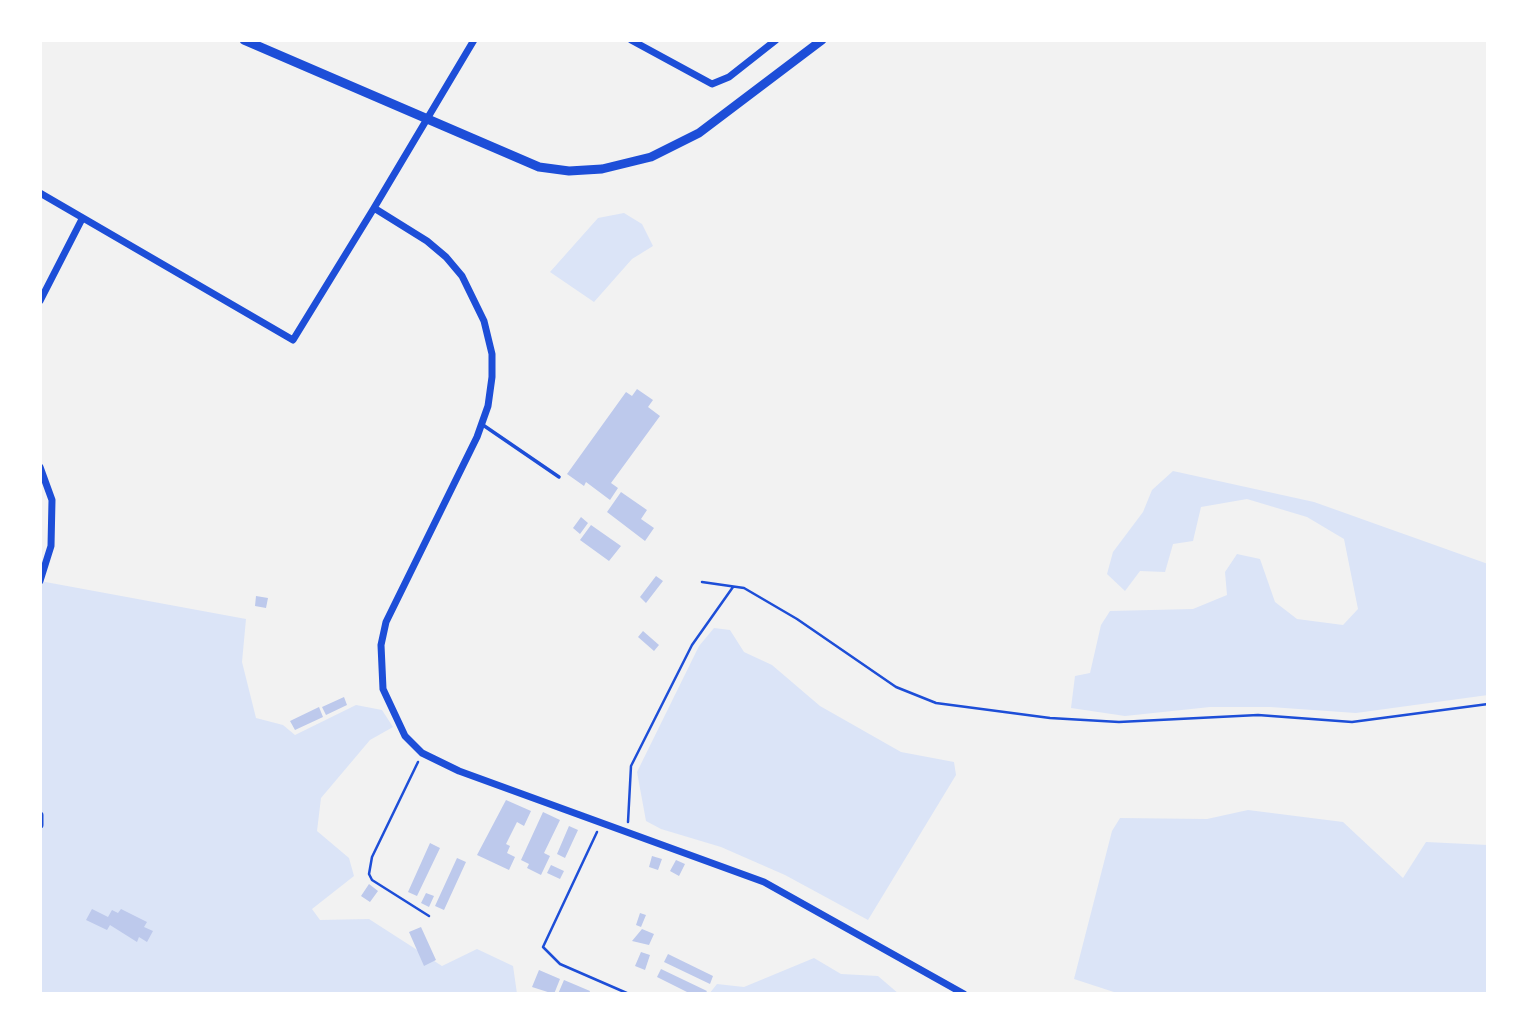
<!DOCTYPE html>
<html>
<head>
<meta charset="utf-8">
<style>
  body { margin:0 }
  #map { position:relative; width:1528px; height:1034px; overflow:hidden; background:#f2f2f2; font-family:Poppins,sans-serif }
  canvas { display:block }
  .frame { position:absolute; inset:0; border:42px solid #fff; pointer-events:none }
</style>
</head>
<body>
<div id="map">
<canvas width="1528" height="1034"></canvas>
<div class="frame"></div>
</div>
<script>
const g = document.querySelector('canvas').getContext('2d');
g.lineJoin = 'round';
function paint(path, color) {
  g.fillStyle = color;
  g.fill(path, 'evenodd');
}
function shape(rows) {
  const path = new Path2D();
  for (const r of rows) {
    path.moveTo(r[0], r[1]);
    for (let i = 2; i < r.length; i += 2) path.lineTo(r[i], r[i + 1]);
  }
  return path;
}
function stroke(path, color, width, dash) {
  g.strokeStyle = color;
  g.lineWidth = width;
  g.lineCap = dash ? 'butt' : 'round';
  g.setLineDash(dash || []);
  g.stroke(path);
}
paint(shape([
  [624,213,642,224,653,246,632,259,594,302,550,272,598,218],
  [1173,471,1314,502,1488,564,1488,695,1356,713,1270,707,1210,707,1125,716,1071,708,1075,676,1090,673,1101,625,1110,611,1193,609,1227,595,1225,572,1237,554,1260,559,1275,602,1297,619,1343,625,1358,609,1344,539,1307,517,1247,499,1201,507,1193,541,1173,544,1165,572,1140,571,1125,591,1107,574,1113,552,1143,512,1152,490],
  [40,581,246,619,242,662,256,718,283,725,295,735,356,705,382,710,393,727,370,740,321,798,317,831,349,858,354,876,312,909,320,920,369,919,442,966,477,949,513,966,517,994,40,994],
  [714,628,730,630,744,652,772,665,820,706,901,752,954,762,956,775,868,920,785,875,721,847,661,829,646,821,637,772,699,646],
  [1248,810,1343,822,1403,878,1426,842,1488,845,1488,994,1120,994,1074,979,1112,831,1120,818,1207,819],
  [814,958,841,974,878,976,899,994,709,994,717,984,744,987]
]), '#dbe4f7');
paint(shape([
  [637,389,653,400,648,407,660,416,611,483,618,488,610,500,586,482,584,486,567,474,626,392,632,396],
  [621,492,647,510,641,519,654,528,645,541,607,512],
  [581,517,588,523,580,534,573,528],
  [591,525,621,546,609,561,580,540],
  [656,576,663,581,646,603,640,597],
  [256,596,268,598,266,608,255,606],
  [643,631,659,645,654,651,638,637],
  [344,697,347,705,326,715,322,707],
  [319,707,323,717,295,730,290,721],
  [506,800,531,811,524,826,517,822,506,844,510,846,507,853,515,857,509,870,477,855],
  [543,812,560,820,544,853,550,856,541,875,527,868,529,864,521,860],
  [569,826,578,830,565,858,557,854],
  [430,843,440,848,417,896,408,892],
  [652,856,662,859,658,870,649,867],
  [457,858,466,862,444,910,435,906],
  [676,860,685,864,679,876,670,871],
  [551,865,564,871,560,879,547,873],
  [369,884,378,891,370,902,361,896],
  [426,893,434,896,429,907,421,903],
  [92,909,108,917,112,910,118,913,121,909,147,922,144,927,153,931,147,942,139,937,137,942,110,925,107,930,86,920],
  [640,913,646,915,641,927,636,925],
  [421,927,436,960,424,966,409,932],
  [642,929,654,934,649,945,632,941],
  [641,952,650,955,645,970,635,966],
  [668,954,713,976,710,984,664,962],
  [661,969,707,991,705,994,691,994,657,977],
  [539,970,560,979,554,994,532,987],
  [564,980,590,991,589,994,558,994]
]), '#bdc9ec');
stroke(shape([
  [702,582,744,588,797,619,896,687,936,703,1050,718,1119,722,1258,715,1352,722,1488,704],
  [418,762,372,857,369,874,372,880,429,916],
  [628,822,631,766,692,645,733,587],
  [597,832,543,947,560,964,629,994]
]), '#1d4ed8', 2.5);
stroke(shape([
  [483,425,559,477]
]), '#1d4ed8', 3.5);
stroke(shape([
  [631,40,712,84,729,77,776,40],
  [40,193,293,340,374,208,427,241,446,257,462,276,484,321,492,354,492,377,488,406,477,437,386,622,381,645,383,689,405,736,422,753,459,771,764,882,964,994],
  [374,208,474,40],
  [40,301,82,219],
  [40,467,52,500,51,546,40,581],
  [40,815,40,825]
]), '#1d4ed8', 7);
stroke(shape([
  [244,40,539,167,569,171,602,169,651,157,699,133,822,40]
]), '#1d4ed8', 9);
</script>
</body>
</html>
